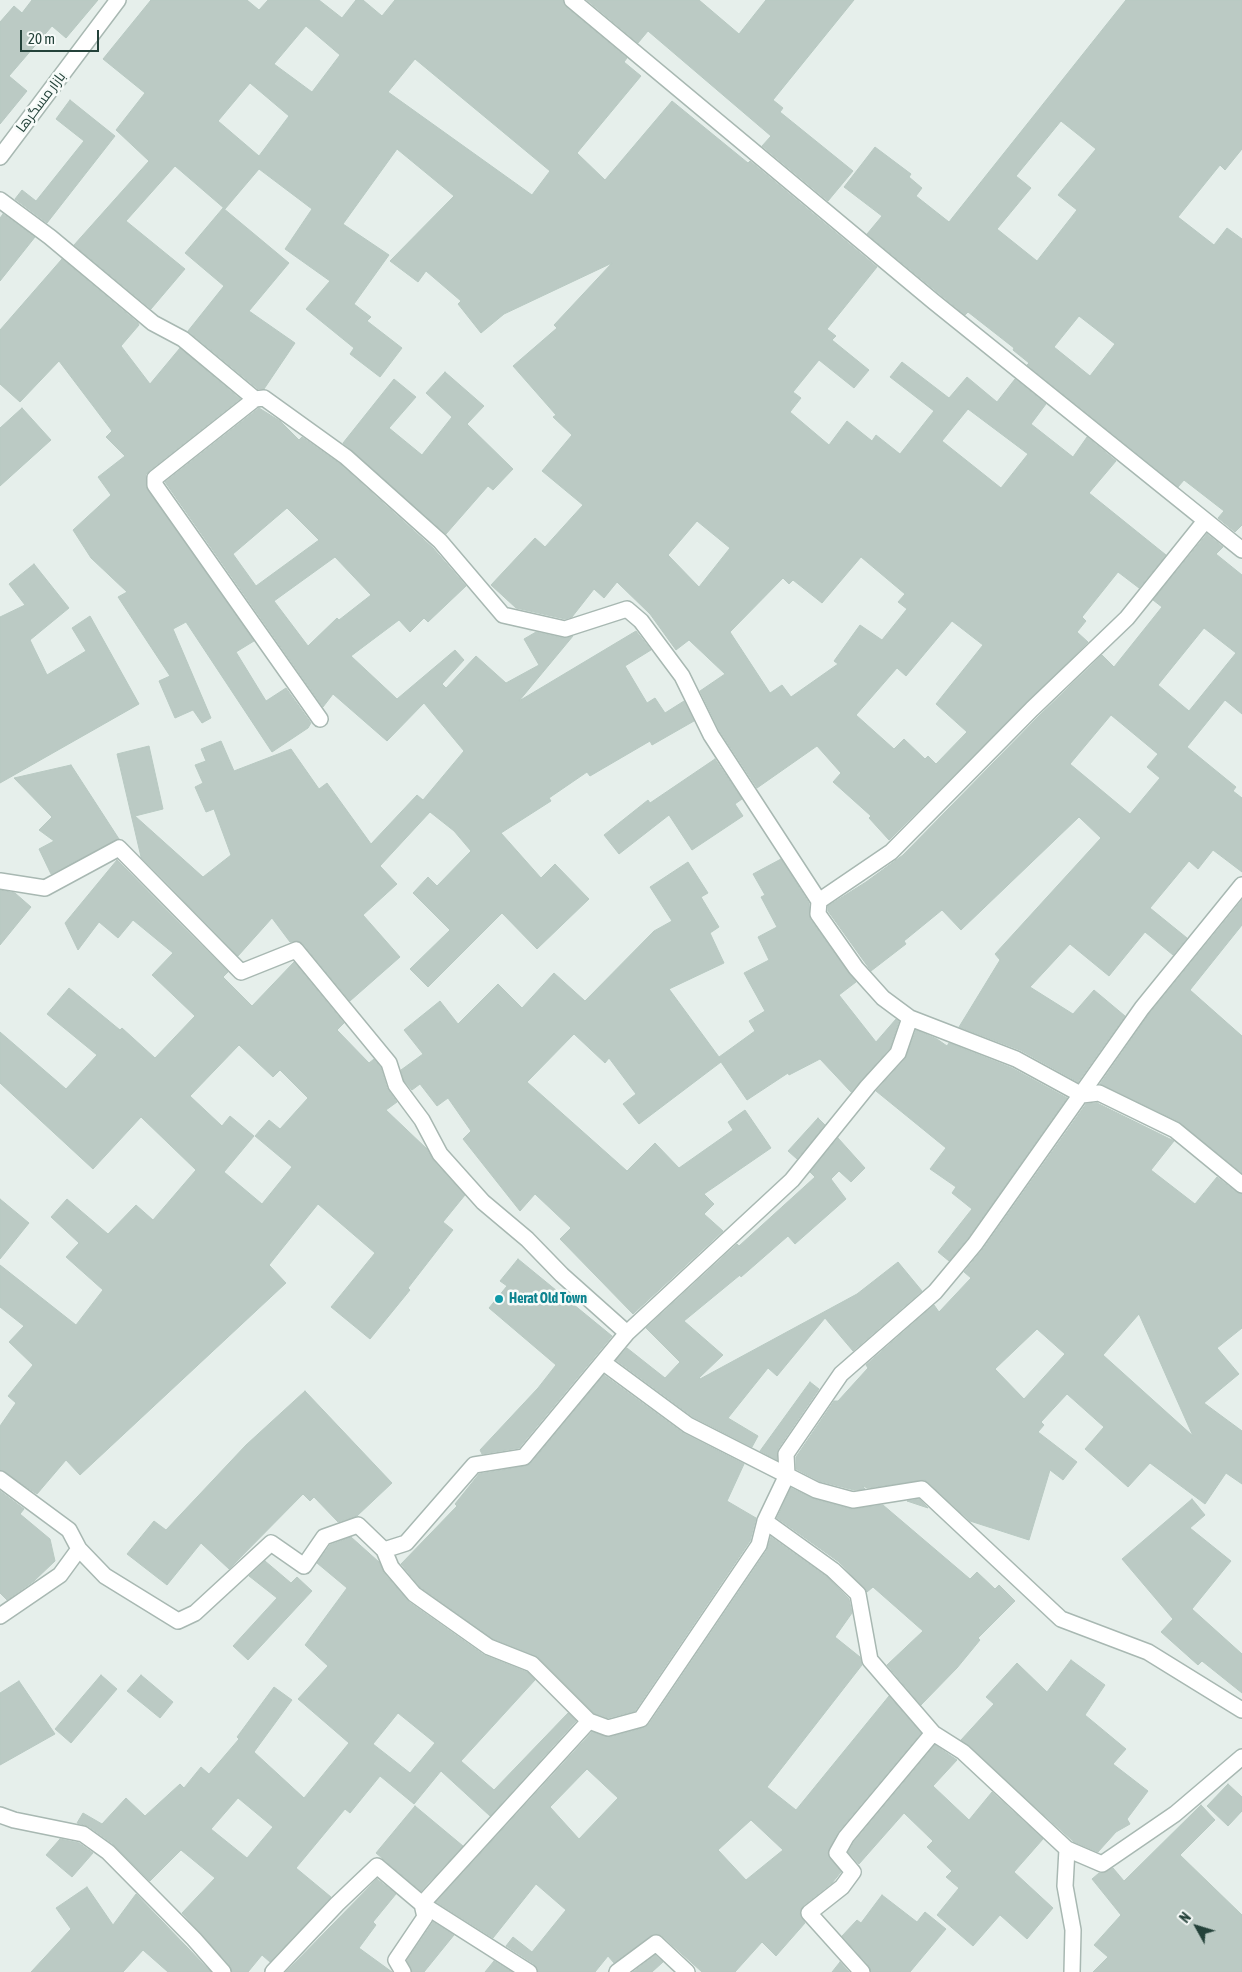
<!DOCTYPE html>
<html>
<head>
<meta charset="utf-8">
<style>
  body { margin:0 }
  #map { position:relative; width:1242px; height:1972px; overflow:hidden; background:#e6efeb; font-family:"Asap Condensed",sans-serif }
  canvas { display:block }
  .north { position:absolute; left:1172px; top:1902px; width:50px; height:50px; -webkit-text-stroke:4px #f7fbf9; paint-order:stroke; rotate:309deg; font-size:14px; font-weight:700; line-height:20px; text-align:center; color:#24423a }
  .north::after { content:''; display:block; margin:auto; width:18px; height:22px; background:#24423a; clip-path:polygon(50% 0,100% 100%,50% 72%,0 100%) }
  .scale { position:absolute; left:20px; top:30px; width:79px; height:22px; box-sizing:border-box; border:2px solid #24423a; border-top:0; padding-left:6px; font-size:15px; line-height:18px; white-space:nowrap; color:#24423a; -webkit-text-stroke:4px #f7fbf9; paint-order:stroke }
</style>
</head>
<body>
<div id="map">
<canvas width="1242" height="1972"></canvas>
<div class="north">N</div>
<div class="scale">20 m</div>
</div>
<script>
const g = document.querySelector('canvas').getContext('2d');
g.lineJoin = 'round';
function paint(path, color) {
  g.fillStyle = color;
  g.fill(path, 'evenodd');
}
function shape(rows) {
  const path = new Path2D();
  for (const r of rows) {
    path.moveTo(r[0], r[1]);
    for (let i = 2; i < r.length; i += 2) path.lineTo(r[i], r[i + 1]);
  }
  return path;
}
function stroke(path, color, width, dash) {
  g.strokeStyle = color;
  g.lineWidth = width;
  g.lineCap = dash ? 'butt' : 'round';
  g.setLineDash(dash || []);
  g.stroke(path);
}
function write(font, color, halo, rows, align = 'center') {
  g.font = font + ' "Asap Condensed",Cairo,sans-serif';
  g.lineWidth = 5;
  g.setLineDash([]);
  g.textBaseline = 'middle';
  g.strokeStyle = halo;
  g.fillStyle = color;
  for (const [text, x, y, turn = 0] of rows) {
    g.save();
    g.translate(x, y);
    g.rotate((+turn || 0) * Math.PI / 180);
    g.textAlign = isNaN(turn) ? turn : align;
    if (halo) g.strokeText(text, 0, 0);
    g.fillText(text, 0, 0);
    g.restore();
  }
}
const building = shape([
  [32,0,98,0,66,38,52,26,9,76,27,91,0,124,0,22,14,6,22,13,32,0],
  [151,0,247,0,259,10,268,0,319,0,342,18,356,0,363,0,382,16,395,0,563,0,566,7,627,58,624,62,641,76,577,153,605,180,672,101,748,163,750,161,877,267,827,329,836,336,832,340,869,370,854,388,819,360,793,392,801,398,790,412,829,445,847,421,872,441,876,435,900,454,934,411,890,377,902,362,949,398,967,377,997,402,1015,379,1046,404,1031,424,1073,457,1087,437,1116,461,1089,493,1166,555,1139,588,1118,572,1082,617,1086,621,1077,632,1088,642,889,840,869,818,871,816,833,782,841,773,817,746,757,788,719,730,700,691,725,674,689,640,676,650,650,614,617,582,604,598,594,589,572,617,565,619,516,608,491,585,535,538,545,547,583,505,542,471,572,435,553,417,556,415,513,366,557,328,554,325,612,263,504,314,481,333,458,304,461,301,426,271,418,282,390,261,454,196,397,149,343,224,389,255,354,304,371,317,367,321,402,348,380,377,350,354,354,348,306,309,330,281,285,249,312,209,259,169,225,209,175,166,126,221,185,269,151,309,74,245,149,161,116,130,145,93,103,59,151,0],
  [306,26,340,55,312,92,274,64,306,26],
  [415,59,550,171,532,195,388,92,415,59],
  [250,83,289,116,259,156,218,121,250,83],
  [968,409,1028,454,1001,488,942,441,968,409],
  [697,521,730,548,699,587,668,555,697,521],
  [861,557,905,594,898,602,907,609,882,640,860,625,834,661,838,664,791,697,782,685,770,693,730,632,783,578,789,584,793,580,822,603,861,557],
  [952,621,983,645,936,704,967,732,936,764,928,756,925,759,904,739,894,749,856,715,897,668,906,676,952,621],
  [587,0,699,0,739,34,766,0,854,0,773,100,783,108,780,112,853,171,828,201,762,146,771,136,648,31,638,43,587,0],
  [1126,0,1242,0,1242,149,1225,170,1220,165,1178,217,1214,245,1227,228,1242,239,1242,525,1235,532,1218,518,1224,511,1184,480,1178,487,1027,365,1029,363,1013,350,1014,348,968,312,965,315,867,234,882,216,844,187,875,147,911,174,909,177,922,188,916,196,949,222,1126,0],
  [1061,121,1096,149,1058,195,1077,210,1037,261,997,229,1031,188,1016,176,1061,121],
  [1079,316,1115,344,1090,376,1054,347,1079,316],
  [70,100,115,136,47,223,15,199,22,190,36,201,84,141,56,119,70,100],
  [223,208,289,263,249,311,295,343,264,389,258,389,188,331,224,286,185,253,223,208],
  [3,214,35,237,0,281,0,218,3,214],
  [62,259,138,323,139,325,121,346,150,384,180,348,240,399,149,471,146,474,146,485,254,641,236,652,266,701,286,688,311,723,308,728,272,752,186,622,173,629,211,718,202,723,193,710,175,718,159,681,170,676,118,597,127,592,91,558,73,530,111,495,98,477,125,456,106,437,112,431,59,361,20,402,0,384,0,330,62,259],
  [445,372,484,406,467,424,513,469,493,490,488,486,446,534,343,443,394,379,416,397,389,428,422,455,452,417,426,393,445,372],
  [22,408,51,440,0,486,0,428,22,408],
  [259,408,280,421,299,440,302,437,340,464,433,548,466,586,428,622,424,618,410,632,399,620,351,656,397,699,455,650,464,660,442,684,446,688,476,656,506,683,539,665,524,639,536,632,563,638,573,636,519,701,636,631,651,650,625,666,647,703,655,698,665,713,684,701,694,721,652,745,650,741,590,776,587,772,549,798,551,801,501,833,541,878,555,864,589,899,537,949,502,913,428,987,410,969,450,930,413,893,428,877,437,886,471,851,454,831,430,812,380,866,397,884,363,915,400,957,350,1001,303,944,298,941,290,942,272,918,238,956,141,857,117,754,149,746,163,809,135,816,203,877,231,855,214,809,206,812,195,787,203,783,195,765,206,761,201,749,221,741,234,771,291,749,319,789,327,783,371,844,417,795,423,800,464,751,424,703,387,741,333,694,323,707,165,482,259,408],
  [287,508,319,540,256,586,233,554,287,508],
  [335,557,371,595,339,620,337,618,308,646,274,601,335,557],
  [1207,534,1223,547,1216,554,1242,575,1242,714,1225,700,1187,747,1236,787,1233,791,1242,798,1242,872,1213,850,1198,869,1189,861,1150,908,1187,938,1173,955,1145,932,1109,976,1070,944,1030,987,1073,1014,1094,990,1125,1016,1078,1082,1020,1050,959,1027,1000,960,995,954,1101,838,1079,817,961,930,942,910,904,941,906,944,871,971,828,911,828,906,866,882,903,855,1039,716,1102,655,1114,667,1162,607,1153,600,1207,534],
  [1204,628,1236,653,1189,711,1158,685,1204,628],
  [1111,715,1158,754,1147,767,1160,778,1130,814,1070,764,1111,715],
  [34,564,69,608,30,640,47,675,86,651,72,628,90,616,139,704,0,783,0,617,25,605,9,584,34,564],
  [715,759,742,799,735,804,743,816,692,850,669,815,619,854,604,835,648,800,650,803,715,759],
  [71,765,119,839,51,874,39,849,54,841,39,830,52,817,14,778,71,765],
  [781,859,809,903,810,919,856,982,839,995,876,1042,896,1019,899,1021,890,1048,851,1092,820,1059,789,1075,788,1073,747,1100,721,1062,639,1124,623,1104,636,1094,609,1058,605,1063,574,1034,527,1082,627,1171,655,1143,679,1168,733,1130,728,1122,745,1110,771,1148,704,1194,714,1204,704,1214,723,1231,633,1314,560,1239,571,1228,535,1194,520,1211,463,1139,471,1131,448,1098,437,1106,420,1084,412,1090,404,1081,401,1070,423,1054,404,1030,440,1001,458,1024,498,984,522,1008,554,973,585,1001,654,931,672,921,650,887,688,862,708,893,701,897,719,927,710,933,724,963,669,989,719,1057,755,1031,749,1021,765,1011,744,973,769,960,758,937,777,927,761,897,765,895,753,874,781,859],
  [117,860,228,972,223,977,252,1006,294,962,344,1023,337,1030,369,1063,374,1059,381,1068,387,1088,397,1102,386,1110,427,1149,433,1160,465,1195,443,1222,453,1230,408,1288,410,1290,370,1339,331,1307,375,1253,318,1204,269,1265,286,1283,80,1475,66,1460,37,1494,0,1470,0,1426,16,1403,8,1396,33,1365,9,1342,24,1326,0,1307,0,1265,76,1325,103,1290,66,1257,79,1243,51,1217,67,1199,108,1234,136,1205,153,1220,196,1170,141,1117,93,1169,0,1083,0,1032,66,1089,97,1055,47,1014,69,988,120,1030,122,1028,155,1058,195,1016,152,975,173,953,133,920,118,938,99,922,78,950,65,923,117,860],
  [239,1045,273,1077,280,1070,308,1098,280,1129,269,1120,255,1136,292,1167,262,1204,224,1172,254,1136,230,1116,222,1126,190,1096,239,1045],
  [0,890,15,893,31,907,0,945,0,890],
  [1242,900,1242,925,1190,990,1242,1036,1242,1173,1179,1122,1100,1084,1149,1014,1242,900],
  [916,1030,937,1039,947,1046,949,1043,1012,1068,1067,1098,968,1238,949,1261,938,1252,972,1209,952,1193,956,1187,930,1169,946,1148,876,1091,905,1059,916,1030],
  [1097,1103,1174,1141,1151,1170,1195,1204,1217,1177,1236,1192,1242,1194,1242,1328,1217,1348,1239,1374,1204,1403,1242,1431,1242,1484,1226,1473,1205,1504,1150,1463,1128,1487,1085,1449,1104,1427,1067,1394,1041,1422,1044,1425,1038,1432,1077,1462,1063,1480,1050,1470,1029,1540,970,1521,925,1480,868,1488,862,1486,865,1489,854,1490,819,1481,796,1469,796,1457,834,1401,838,1401,868,1368,866,1365,934,1305,939,1312,971,1278,964,1272,983,1249,1086,1104,1097,1103],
  [1139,1314,1168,1380,1193,1436,1103,1355,1139,1314],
  [1037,1329,1065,1354,1024,1399,995,1369,1037,1329],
  [818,1118,825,1125,797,1159,788,1151,818,1118],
  [838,1138,865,1168,851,1182,839,1171,831,1179,846,1199,795,1244,788,1236,741,1277,740,1275,684,1321,723,1355,699,1378,700,1379,857,1294,898,1262,922,1291,853,1351,825,1318,777,1376,768,1368,728,1418,758,1436,752,1447,693,1417,616,1360,627,1348,665,1378,680,1362,646,1328,737,1244,739,1246,815,1177,810,1172,838,1138],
  [0,1199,29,1223,0,1259,0,1199],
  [518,1259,612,1336,519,1448,482,1454,480,1450,538,1388,556,1365,489,1308,507,1286,500,1281,518,1259],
  [604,1375,683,1433,744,1464,727,1501,756,1518,750,1541,635,1711,608,1718,594,1713,538,1657,493,1639,420,1587,401,1564,457,1506,455,1504,479,1474,525,1466,531,1463,604,1375],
  [810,1382,819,1389,778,1449,777,1460,760,1451,810,1382],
  [305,1391,392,1483,357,1516,338,1522,314,1497,310,1501,303,1494,229,1569,201,1543,167,1585,127,1554,154,1521,166,1530,246,1445,305,1391],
  [791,1488,814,1499,851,1509,883,1505,970,1579,977,1572,995,1589,999,1585,1015,1601,978,1638,980,1640,957,1668,921,1705,887,1665,923,1631,873,1587,867,1592,839,1562,777,1518,791,1488],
  [0,1491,24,1509,20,1514,50,1539,55,1561,34,1581,7,1600,0,1593,0,1491],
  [919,1499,928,1508,907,1501,919,1499],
  [1192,1499,1205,1515,1190,1528,1231,1561,1192,1609,1242,1654,1242,1693,1202,1661,1198,1665,1161,1632,1173,1619,1122,1559,1192,1499],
  [351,1537,379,1562,384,1573,409,1602,484,1655,527,1672,535,1680,461,1761,494,1790,568,1713,576,1721,490,1816,441,1771,414,1804,380,1776,350,1813,345,1809,296,1868,331,1897,270,1962,262,1955,248,1972,232,1972,230,1966,182,1913,215,1878,181,1850,150,1881,113,1844,88,1826,77,1823,83,1813,102,1824,126,1798,145,1816,180,1784,184,1788,201,1767,209,1774,239,1739,237,1737,274,1687,292,1700,254,1752,304,1798,349,1743,298,1699,328,1666,305,1645,347,1588,317,1563,330,1545,351,1537],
  [398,1713,435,1743,410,1773,373,1744,398,1713],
  [238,1798,273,1827,247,1858,211,1829,238,1798],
  [771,1537,827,1577,849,1599,852,1613,835,1637,860,1657,862,1665,767,1787,796,1810,889,1696,921,1733,838,1832,828,1853,841,1872,832,1883,803,1906,800,1914,805,1923,776,1956,762,1942,735,1972,702,1972,662,1936,655,1934,614,1963,608,1956,595,1972,538,1972,534,1964,506,1946,513,1937,532,1952,566,1910,536,1884,493,1938,436,1902,592,1732,610,1737,643,1728,649,1724,767,1550,771,1537],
  [587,1769,618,1798,579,1839,550,1807,587,1769],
  [751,1820,783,1850,746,1880,718,1850,751,1820],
  [265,1561,291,1583,297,1577,312,1591,248,1660,233,1646,277,1598,249,1576,265,1561],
  [1071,1660,1105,1685,1085,1715,1126,1749,1113,1764,1148,1791,1127,1819,1130,1824,1116,1832,1098,1852,1074,1842,961,1740,994,1704,986,1697,1017,1663,1047,1692,1071,1660],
  [101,1675,117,1689,71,1743,55,1729,101,1675],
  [141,1675,173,1702,160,1718,127,1691,141,1675],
  [19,1681,55,1734,0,1765,0,1693,19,1681],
  [935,1745,957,1760,933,1786,969,1820,992,1792,1043,1839,1014,1872,1053,1908,1027,1939,1000,1915,973,1946,937,1915,959,1888,946,1877,952,1871,927,1847,933,1841,904,1813,859,1864,848,1852,854,1842,935,1745],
  [1228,1784,1242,1797,1242,1811,1228,1826,1207,1806,1228,1784],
  [1201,1805,1215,1820,1180,1855,1242,1915,1242,1972,1093,1972,1108,1957,1094,1945,1121,1915,1092,1879,1099,1873,1103,1873,1113,1868,1124,1881,1201,1805],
  [415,1806,463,1846,421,1891,376,1853,415,1806],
  [60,1839,79,1843,93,1853,72,1877,46,1855,60,1839],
  [377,1879,396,1894,373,1922,376,1925,359,1948,392,1972,286,1972,377,1879],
  [87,1887,113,1925,136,1894,211,1972,168,1972,143,1950,123,1972,31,1972,71,1929,56,1908,87,1887],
  [882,1895,917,1922,925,1912,946,1929,910,1972,871,1972,869,1966,842,1936,857,1920,861,1923,882,1895],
  [433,1922,454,1935,424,1972,412,1972,407,1960,433,1922],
  [655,1955,663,1962,652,1972,633,1972,655,1955],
  [494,1961,512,1972,485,1972,494,1961],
  [840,1962,849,1972,832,1972,840,1962]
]);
paint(building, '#bbcac4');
stroke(building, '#b8c9c2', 1);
const minor = shape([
  [572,0,933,301,1242,550],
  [0,200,50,237,153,323,183,339,255,399,264,398,346,457,440,541,503,615,565,629,627,609,641,621,682,676,711,735,819,901,818,914,856,968,883,998,910,1018,1016,1059,1082,1095,1099,1093,1175,1130,1242,1185],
  [255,399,155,478,155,485,320,719],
  [0,881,45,888,119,848,241,972,296,950,389,1063,396,1085,422,1120,440,1154,483,1202,527,1239,562,1275,627,1333],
  [819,901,891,852,1032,709,1127,618,1205,521],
  [604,1363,688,1425,816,1490,853,1500,922,1489,1061,1619,1148,1652,1242,1710],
  [0,1479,69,1530,79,1549,60,1575,0,1616],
  [765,1521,833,1570,858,1594,870,1660,933,1733,963,1752,1067,1849,1065,1886,1073,1930,1072,1972],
  [79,1549,105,1576,178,1621,195,1613,271,1543,304,1566,324,1537,358,1525,384,1550,391,1567,414,1594,489,1647,532,1664,589,1721,608,1728,641,1719,759,1545,765,1521,787,1475,786,1454,841,1374,935,1292,975,1244,1142,1008,1242,885],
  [384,1550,406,1543,474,1465,524,1457,627,1333,792,1180,868,1086,898,1053,910,1018],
  [0,1815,14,1820,83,1834,108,1852,194,1939,223,1972],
  [1067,1849,1102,1864,1175,1814,1242,1757],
  [273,1972,337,1904,377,1866,422,1904,529,1972],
  [403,1972,396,1960,425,1917,422,1904,589,1721],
  [617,1972,656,1943,687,1972],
  [862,1972,809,1913,842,1887,853,1872,837,1853,846,1837,933,1733]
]);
const tertiary = shape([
  [0,157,118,0]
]);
stroke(minor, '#a8b8b2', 18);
stroke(tertiary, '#a8b8b2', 18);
stroke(minor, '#fff', 15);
stroke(tertiary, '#fff', 15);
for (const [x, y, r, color] of [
  [499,1299,5,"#0f9aa8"]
]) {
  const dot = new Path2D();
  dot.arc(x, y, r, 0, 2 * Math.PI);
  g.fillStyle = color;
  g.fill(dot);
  stroke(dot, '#f7fbf9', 2);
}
write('14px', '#24423a', '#f7fbf9', [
  ["بازار مسگرها",41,102,-53]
]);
write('bold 14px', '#0d838f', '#f7fbf9', [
  ["Herat Old Town",509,1299]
], 'left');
</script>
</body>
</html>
